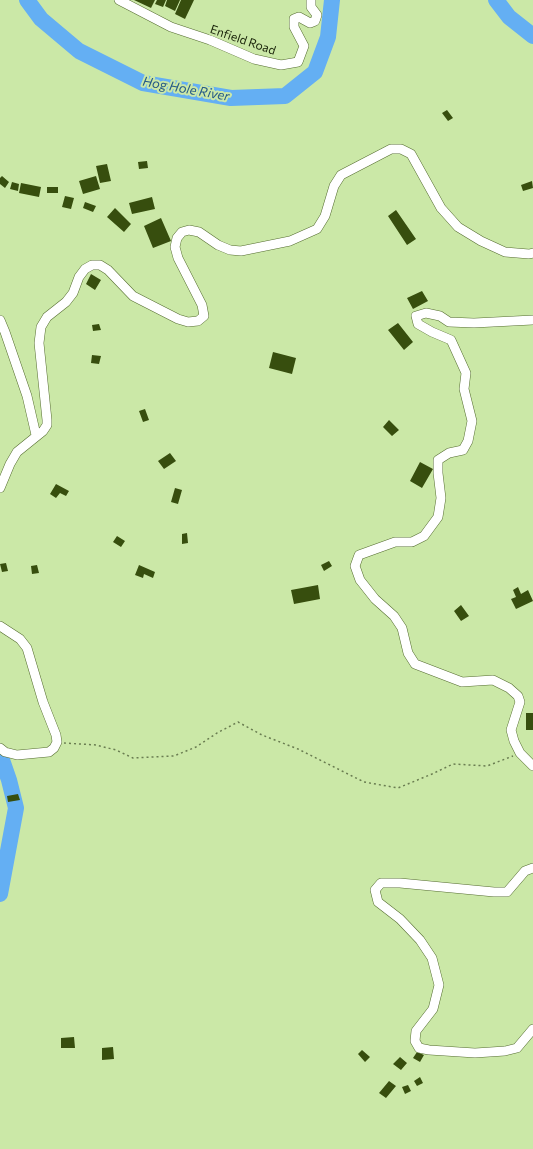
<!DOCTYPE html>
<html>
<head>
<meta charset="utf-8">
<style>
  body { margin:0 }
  canvas { display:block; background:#cbe8a7 }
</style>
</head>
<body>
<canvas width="533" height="1149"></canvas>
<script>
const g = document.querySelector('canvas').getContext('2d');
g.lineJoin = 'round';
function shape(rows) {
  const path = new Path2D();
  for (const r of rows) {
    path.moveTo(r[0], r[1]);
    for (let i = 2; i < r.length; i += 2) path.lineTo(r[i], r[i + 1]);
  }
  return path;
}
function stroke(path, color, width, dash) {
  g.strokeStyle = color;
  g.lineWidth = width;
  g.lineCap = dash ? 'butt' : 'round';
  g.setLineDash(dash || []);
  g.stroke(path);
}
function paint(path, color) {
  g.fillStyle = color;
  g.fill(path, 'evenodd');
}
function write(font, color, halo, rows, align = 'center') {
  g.font = font + ' Commissioner,sans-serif';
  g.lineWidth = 4;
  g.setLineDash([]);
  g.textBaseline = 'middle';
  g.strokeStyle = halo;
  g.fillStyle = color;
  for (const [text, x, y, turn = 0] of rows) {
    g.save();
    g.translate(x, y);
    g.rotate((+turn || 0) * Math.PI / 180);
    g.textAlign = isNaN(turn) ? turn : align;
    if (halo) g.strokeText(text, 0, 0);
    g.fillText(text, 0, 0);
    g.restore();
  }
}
stroke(shape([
  [27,0,41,19,79,51,143,83,231,98,285,96,315,72,328,37,332,0],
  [496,0,509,17,533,36],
  [0,754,9,780,16,808,0,894]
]), '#64aff3', 16);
paint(shape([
  [134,0,155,0,151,8],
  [157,0,166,0,163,7,155,4],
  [167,0,180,0,175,11,165,6],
  [181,0,194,0,185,19,175,14],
  [447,110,453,118,448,121,442,113],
  [147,161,148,168,139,169,138,162],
  [107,164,111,181,100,183,96,166],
  [2,176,9,182,5,188,0,184,0,178],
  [96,176,100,189,83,194,79,181],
  [532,181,533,188,523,191,521,185],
  [12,182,19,184,18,191,10,189],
  [21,183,41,187,39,197,19,193],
  [47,187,58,187,58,193,47,193],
  [65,196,74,198,71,209,62,207],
  [152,197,155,209,132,214,129,203],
  [85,202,96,206,93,212,83,208],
  [115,208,131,224,124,232,107,217],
  [396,210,416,239,407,245,388,216],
  [161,218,171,241,153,248,144,226],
  [91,274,101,280,95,290,86,284],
  [422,291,428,301,413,309,407,298],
  [398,323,413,342,404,350,388,330],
  [99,324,101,330,93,331,92,325],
  [273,352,296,358,292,374,269,368],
  [92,355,101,356,99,364,91,363],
  [145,409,149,420,143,422,139,411],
  [389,420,399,430,392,436,383,427],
  [170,453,176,461,164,469,158,461],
  [420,462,433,469,422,488,410,481],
  [56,484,69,491,66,496,60,493,56,498,50,494],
  [175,488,182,490,178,504,171,502],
  [187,533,188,543,182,544,182,534],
  [117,536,125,541,121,547,113,542],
  [329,561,332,566,324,571,321,565],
  [6,563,8,571,2,572,0,564],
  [37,565,39,573,32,574,31,566],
  [139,565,155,572,153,578,144,574,143,578,135,575],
  [318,585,320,599,294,604,291,590],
  [518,587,521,594,528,590,533,601,516,609,511,599,516,597,513,590],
  [461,605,469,616,461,621,454,611],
  [526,713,533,713,533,730,526,730],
  [18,794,20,800,8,802,7,796],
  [74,1037,75,1048,61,1048,61,1038],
  [113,1047,114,1059,102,1060,102,1048],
  [362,1050,370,1057,365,1062,358,1054],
  [417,1052,424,1055,420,1062,413,1058],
  [400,1057,407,1063,401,1070,393,1064],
  [420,1077,423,1083,417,1086,414,1081],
  [389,1081,396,1086,386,1098,379,1093],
  [408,1085,411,1091,405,1094,402,1087]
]), '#374e0e');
const minor = shape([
  [119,0,171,27,210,40,254,59,281,65,298,62,304,46,294,27,294,19,299,17,310,23,315,21,317,15,311,7,311,0],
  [0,320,5,332,27,396,36,435],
  [533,320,474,323,449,322,440,316,426,313,416,316,418,324,432,332,451,340,466,373,464,389,472,421,468,441,463,450,449,453,438,460,438,473,441,498,438,517,424,536,412,542,395,542,359,555,355,566,360,580,375,599,394,616,402,628,408,653,415,664,462,682,493,680,509,688,518,696,520,702,511,730,514,741,520,753,533,766],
  [0,488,10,464,17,452,43,431,47,425,47,420,39,343,41,327,47,317,66,302,73,293,79,277,85,269,92,265,100,265,108,270,133,296,178,319,188,322,198,321,204,316,202,305,178,258,175,247,177,238,182,232,189,230,199,232,218,245,230,250,241,251,290,241,317,229,325,216,334,186,341,175,391,149,401,149,411,154,441,208,458,227,481,241,505,252,529,254,533,253],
  [0,626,20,639,27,648,43,702,56,735,57,742,54,748,49,752,17,755,5,752,0,748],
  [533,868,525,871,507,892,494,892,400,883,381,883,375,890,378,902,400,919,420,940,432,958,439,985,433,1009,416,1031,415,1041,419,1048,429,1050,475,1053,505,1051,517,1048,533,1029]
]);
stroke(minor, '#556d30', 10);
stroke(shape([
  [64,743,96,745,116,750,133,758,174,756,196,747,217,733,238,722,262,735,298,749,364,782,398,788,432,774,453,764,487,766,513,756]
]), '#6a7d51', 1.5, [2, 3]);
stroke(minor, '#fff', 9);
write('12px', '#182208', '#cbe8a7', [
  ["Enfield Road",243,40,19]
]);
write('italic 13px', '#255a87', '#cbe8a7', [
  ["Hog Hole River",186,89,10]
]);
</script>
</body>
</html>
